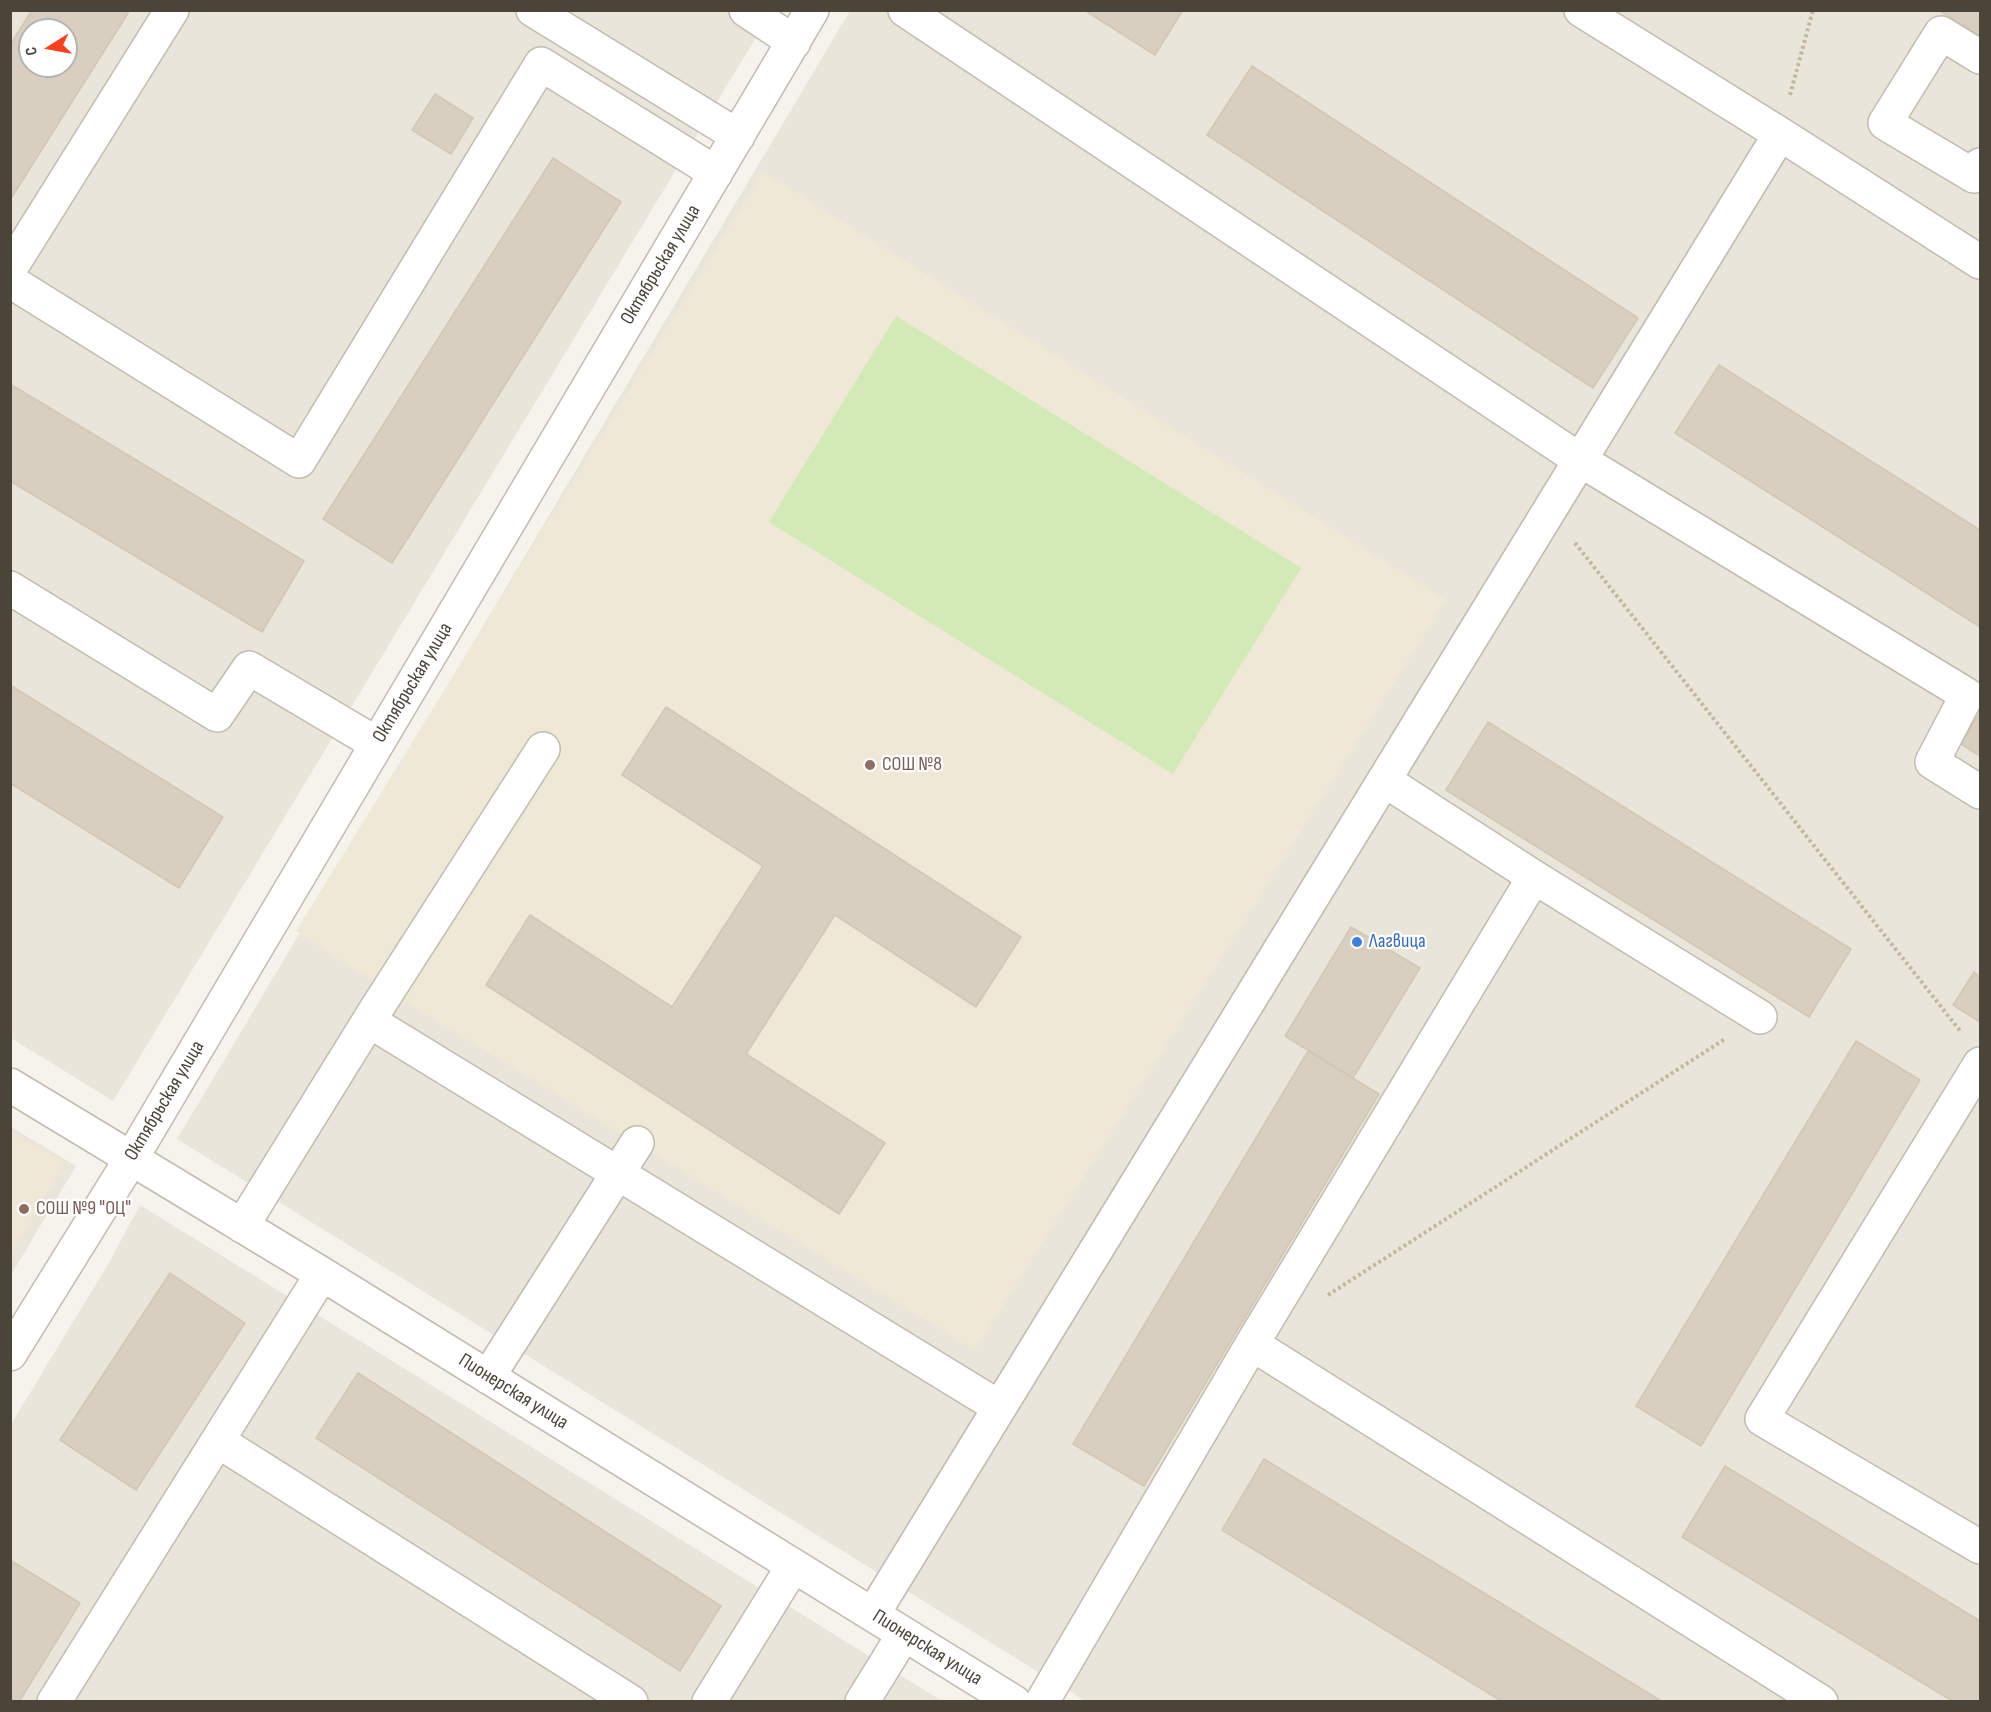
<!DOCTYPE html>
<html>
<head>
<meta charset="utf-8">
<style>
  body { margin:0 }
  #map { position:relative; width:1991px; height:1712px; overflow:hidden; background:#f6f3ec; font-family:"Sofia Sans Condensed",sans-serif }
  canvas { display:block }
  .frame { position:absolute; inset:0; border:12px solid #4b4439; pointer-events:none }
  .north { position:absolute; left:18px; top:18px; width:60px; height:60px; box-sizing:border-box; background:#fff; border:2px solid #b7b4b0; border-radius:50%; rotate:259deg; font-size:16px; font-weight:700; line-height:24px; text-align:center; color:#4b4439 }
  .north::after { content:''; display:block; margin:auto; width:21px; height:27px; background:#fc3f1d; clip-path:polygon(50% 0,100% 100%,50% 72%,0 100%) }
</style>
</head>
<body>
<div id="map">
<canvas width="1991" height="1712"></canvas>
<div class="frame"></div>
<div class="north">С</div>
</div>
<script>
const g = document.querySelector('canvas').getContext('2d');
g.lineJoin = 'round';
function paint(path, color) {
  g.fillStyle = color;
  g.fill(path, 'evenodd');
}
function shape(rows) {
  const path = new Path2D();
  for (const r of rows) {
    path.moveTo(r[0], r[1]);
    for (let i = 2; i < r.length; i += 2) path.lineTo(r[i], r[i + 1]);
  }
  return path;
}
function stroke(path, color, width, dash) {
  g.strokeStyle = color;
  g.lineWidth = width;
  g.lineCap = dash ? 'butt' : 'round';
  g.setLineDash(dash || []);
  g.stroke(path);
}
function write(font, color, halo, rows, align = 'center') {
  g.font = font + ' "Sofia Sans Condensed",sans-serif';
  g.lineWidth = 4.5;
  g.setLineDash([]);
  g.textBaseline = 'middle';
  g.strokeStyle = halo;
  g.fillStyle = color;
  for (const [text, x, y, turn = 0] of rows) {
    g.save();
    g.translate(x, y);
    g.rotate((+turn || 0) * Math.PI / 180);
    g.textAlign = isNaN(turn) ? turn : align;
    if (halo) g.strokeText(text, 0, 0);
    g.fillText(text, 0, 0);
    g.restore();
  }
}
paint(shape([
  [10,11,772,11,113,1101,11,1038],
  [30,30,66,30,66,66,30,66],
  [850,11,1980,11,1980,1701,1085,1701,177,1139],
  [11,1127,76,1166,11,1275],
  [140,1205,942,1701,11,1701,10,1426,110,1261]
]), '#eae5da');
paint(shape([
  [763,172,1446,600,975,1350,388,991,296,931],
  [11,1131,65,1163,11,1255]
]), '#efe8d6');
paint(shape([
  [896,316,1301,568,1173,774,769,522]
]), '#d2eab5');
const building = shape([
  [32,10,130,10,10,200,10,45,32,10],
  [30,30,66,30,66,66,30,66,30,30],
  [1084,10,1183,10,1155,55,1084,10],
  [1980,10,1980,36,1940,11,1940,10,1980,10],
  [1252,66,1638,318,1593,388,1207,135,1252,66],
  [435,94,473,118,451,154,412,130,435,94],
  [553,158,621,202,392,563,323,519,553,158],
  [1719,365,1980,530,1980,627,1675,433,1719,365],
  [10,384,304,561,262,632,10,481,10,384],
  [10,685,223,817,179,888,10,783,10,685],
  [666,707,1021,937,976,1007,835,915,746,1054,885,1143,839,1214,486,985,530,915,672,1007,763,866,622,775,666,707],
  [1980,712,1980,756,1961,744,1980,712],
  [1488,722,1851,949,1809,1017,1446,790,1488,722],
  [1351,927,1420,968,1353,1078,1285,1036,1351,927],
  [1974,972,1980,977,1980,1022,1953,1005,1974,972],
  [1856,1041,1920,1080,1701,1446,1636,1406,1856,1041],
  [1308,1051,1379,1094,1144,1486,1073,1444,1308,1051],
  [170,1273,245,1323,136,1490,60,1440,170,1273],
  [358,1373,721,1606,680,1671,316,1438,358,1373],
  [1264,1459,1328,1498,1663,1702,1503,1702,1222,1530,1264,1459],
  [1725,1466,1980,1621,1980,1702,1954,1702,1682,1537,1725,1466],
  [10,1560,80,1603,19,1702,10,1702,10,1560]
]);
paint(building, '#d8cfc1');
stroke(building, '#d3c7b4', 1.5);
const minor = shape([
  [533,10,738,136],
  [746,10,794,42],
  [905,10,1580,460,1967,695,1932,762,1980,792],
  [1581,10,1780,134,1980,262],
  [1980,57,1941,33,1885,123,1974,176,1980,165],
  [10,269,172,10],
  [10,281,299,461,541,64,716,173],
  [10,588,217,715,249,668,377,744],
  [543,749,375,1011,374,1019,379,1027,999,1407],
  [1384,780,1534,877,1760,1017],
  [1980,1064,1762,1419,1980,1547],
  [10,1085,322,1274,1014,1702],
  [242,1226,375,1011],
  [1252,1344,1821,1702],
  [10,1354,131,1159,812,10],
  [488,1377,637,1143],
  [218,1441,631,1702],
  [873,1614,1780,134],
  [54,1702,322,1274],
  [709,1702,793,1566],
  [862,1702,904,1634],
  [1042,1702,1252,1344,1534,877]
]);
stroke(minor, '#c2bbae', 36);
stroke(shape([
  [1790,95,1813,10],
  [1575,543,1961,1032],
  [1328,1295,1725,1039]
]), '#c4b79f', 4, [3, 3]);
stroke(minor, '#fff', 33);
for (const [x, y, r, color] of [
  [870,765,6,"#8d6e63"],
  [1357,942,6,"#3f7fe0"],
  [24,1209,6,"#8d6e63"]
]) {
  const dot = new Path2D();
  dot.arc(x, y, r, 0, 2 * Math.PI);
  g.fillStyle = color;
  g.fill(dot);
  stroke(dot, '#fff', 2);
}
write('20px', '#4b4439', '#fff', [
  ["Октябрьская улица",661,265,-59],
  ["Октябрьская улица",413,683,-59],
  ["Октябрьская улица",165,1101,-59],
  ["Пионерская улица",513,1392,32],
  ["Пионерская улица",927,1648,32]
]);
write('20px', '#785e54', '#fff', [
  ["СОШ №8",882,765],
  ["СОШ №9 \"ОЦ\"",36,1209]
], 'left');
write('20px', '#366cbe', '#fff', [
  ["Лагвица",1369,942]
], 'left');
</script>
</body>
</html>
